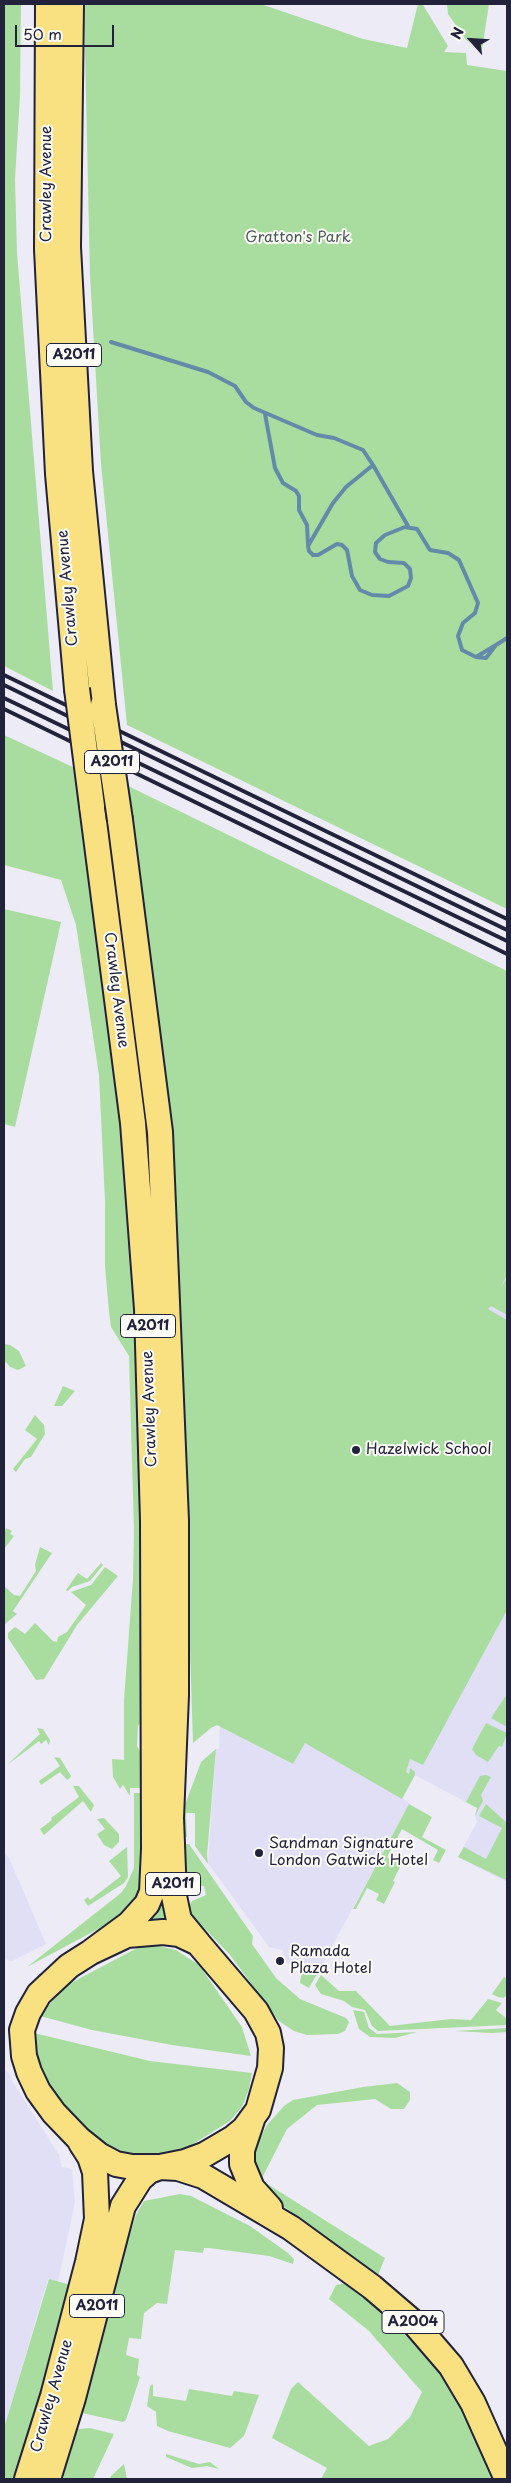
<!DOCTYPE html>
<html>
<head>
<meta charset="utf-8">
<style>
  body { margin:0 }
  #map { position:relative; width:511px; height:2483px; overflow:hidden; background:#ecebf6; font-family:"Playpen Sans",sans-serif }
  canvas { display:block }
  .frame { position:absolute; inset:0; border:5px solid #22223b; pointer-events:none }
  .north { position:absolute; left:446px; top:15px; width:50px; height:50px; -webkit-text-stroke:4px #fdfcf7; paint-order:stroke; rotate:296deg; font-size:14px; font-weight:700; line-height:20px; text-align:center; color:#22223b }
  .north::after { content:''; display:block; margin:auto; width:18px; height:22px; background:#22223b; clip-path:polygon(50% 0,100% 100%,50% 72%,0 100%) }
  .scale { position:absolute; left:15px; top:25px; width:99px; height:22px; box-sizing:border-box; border:2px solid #22223b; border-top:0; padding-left:6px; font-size:15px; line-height:18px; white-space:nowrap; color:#22223b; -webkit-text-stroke:4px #fdfcf7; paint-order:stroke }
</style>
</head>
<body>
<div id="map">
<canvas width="511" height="2483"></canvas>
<div class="frame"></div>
<div class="north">N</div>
<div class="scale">50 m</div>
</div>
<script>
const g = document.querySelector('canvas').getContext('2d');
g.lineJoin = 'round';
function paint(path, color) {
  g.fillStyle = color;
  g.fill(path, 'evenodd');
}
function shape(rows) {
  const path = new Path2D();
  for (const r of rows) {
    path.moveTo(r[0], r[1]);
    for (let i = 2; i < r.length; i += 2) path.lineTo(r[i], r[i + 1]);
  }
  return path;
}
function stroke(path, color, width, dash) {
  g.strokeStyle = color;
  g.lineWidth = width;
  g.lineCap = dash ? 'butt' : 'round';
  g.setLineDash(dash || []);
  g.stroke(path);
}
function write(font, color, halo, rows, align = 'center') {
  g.font = font + ' "Playpen Sans",sans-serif';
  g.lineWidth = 4;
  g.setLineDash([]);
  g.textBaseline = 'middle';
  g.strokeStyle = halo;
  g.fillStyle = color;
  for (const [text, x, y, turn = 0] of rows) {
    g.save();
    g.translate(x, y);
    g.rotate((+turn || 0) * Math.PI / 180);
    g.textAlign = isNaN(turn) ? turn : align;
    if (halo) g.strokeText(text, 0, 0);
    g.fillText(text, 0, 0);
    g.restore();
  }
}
paint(shape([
  [507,1131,507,1882,458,1857,477,1822,475,1816,477,1808,415,1775,402,1798,410,1803,318,1972,303,1964,302,1967,290,1965,285,1960,283,1950,269,1947,208,1863,216,1749,219,1749,220,1726,293,1764,304,1743],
  [4,1853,9,1858,46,1944,12,1961,4,1959],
  [4,2070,10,2074,11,2079,59,2155,62,2167,72,2169,75,2202,58,2282,48,2279,4,2428]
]), '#e0dff6');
paint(shape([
  [4,4,21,4,20,95,15,179,17,253,53,691,4,666],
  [84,4,261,4,363,39,407,48,418,4,423,5,448,46,444,52,466,53,467,65,507,71,507,909,127,725,101,464,90,276],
  [447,4,489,4,482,50,466,40,448,14],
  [4,735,77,769,114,1029,138,1286,144,1718,138,1726,137,1746,144,1758,144,1788,130,1788,130,1796,123,1785,120,1789,113,1777,112,1759,124,1760,124,1700,133,1579,134,1531,129,1356,111,1327,109,1312,105,1266,105,1201,99,1075,76,925,61,880,4,865],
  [124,784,507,971,507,1275,501,1287,507,1278,507,1315,491,1306,488,1309,507,1320,507,1610,423,1765,410,1759,406,1772,409,1774,410,1768,415,1772,415,1775,402,1799,305,1743,293,1764,217,1725,211,1728,193,1743,186,1524],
  [4,909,61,922,15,1127,4,1124],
  [4,1344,10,1345,19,1351,26,1366,18,1370,10,1367,6,1362,4,1364],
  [63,1386,75,1391,62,1406,54,1406],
  [35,1415,44,1425,45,1434,31,1457,25,1459,16,1472,13,1469,37,1439,25,1430],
  [6,1528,12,1531,10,1534,14,1536,4,1549,4,1532],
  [40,1547,52,1553,13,1611,17,1614,4,1625,4,1586,14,1595,20,1596,36,1571,35,1565],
  [101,1563,103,1565,90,1581,72,1587,68,1591,66,1590,78,1573,87,1579],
  [105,1567,118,1576,77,1625,44,1679,36,1680,8,1638,8,1633,15,1627,25,1634,35,1623,53,1641,57,1642,58,1637,67,1632,86,1605,71,1592,91,1585],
  [507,1694,507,1727,491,1718],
  [486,1723,507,1733,502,1747,499,1746,488,1762,476,1755,472,1749],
  [37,1728,43,1729,50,1740,49,1745,46,1740,41,1744,39,1741,7,1765,40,1734],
  [216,1749,207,1855,208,1864,195,1846,195,1813,186,1813,187,1837,183,1837,183,1810,201,1762],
  [54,1757,60,1758,71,1776,70,1778,67,1780,60,1772,41,1785,39,1781,60,1766],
  [486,1775,491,1777,481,1795,483,1801,475,1816,477,1808,466,1802,480,1776],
  [73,1786,79,1786,94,1805,91,1812,83,1801,44,1835,40,1829,52,1820,51,1818,79,1797],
  [134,1793,144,1793,141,1888,135,1901,125,1912,113,1921,27,1967,121,1893,126,1886,134,1868],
  [409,1804,432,1817,422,1837,446,1850,439,1863,433,1860,438,1850,402,1829,387,1857,397,1862,400,1867,393,1881,395,1882,384,1904,376,1900,379,1894,367,1888,356,1909,353,1909],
  [486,1804,507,1823,506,1880,458,1857,464,1847,486,1859,502,1828,479,1816],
  [104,1818,119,1834,119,1842,112,1849,104,1845,97,1834,105,1829,97,1819],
  [183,1844,189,1844,253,1936,252,1944,276,1978,300,1999,346,2018,349,2022,345,2031,338,2034,307,2035,294,2031,279,2021,230,1955,191,1914,189,1906,192,1901,206,1895,204,1886,192,1887,185,1881],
  [127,1847,128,1877,124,1883,88,1906,84,1900,88,1897,90,1900,121,1876,109,1861],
  [161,1873,168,1922,151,1922,149,1921],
  [143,1945,154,1945,176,1950,199,1965,242,2027,251,2056,172,2045,92,2030,40,2016,65,1986],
  [303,1964,318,1972,309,1988,300,1983],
  [321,1975,339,1991,356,1991,390,2026,451,2019,471,2020,488,1999,502,2003,496,2010,507,2019,507,2025,378,2031,372,2026,365,2010,352,2007,344,2001,321,1994,315,1985],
  [504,1977,507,1979,507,1994,504,1998,498,1997,492,1994],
  [353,2010,364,2012,369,2028,377,2034,417,2032,395,2038,370,2037,359,2029],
  [507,2028,507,2032,492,2033,455,2031],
  [34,2033,150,2061,252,2073,249,2089,242,2107,230,2121,185,2149,160,2158,113,2155,66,2111,46,2080,35,2059],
  [397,2083,410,2092,410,2100,404,2109,391,2109,375,2099,317,2105,287,2129,261,2180,385,2258,378,2275,268,2195,253,2172,253,2151,267,2125,284,2106,293,2100,363,2087],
  [180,2194,191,2196,250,2226,288,2253,294,2259,293,2264,269,2256,209,2248,204,2248,203,2253,175,2250,167,2304,157,2303,144,2313,141,2339,129,2338,126,2355,139,2359,137,2375,140,2377,126,2420,123,2422,82,2413,119,2269,136,2215,144,2201],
  [49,2279,71,2285,40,2401,14,2479,4,2479,4,2428],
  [347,2283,361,2291,390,2316,427,2352,450,2382,497,2479,321,2479,327,2468,272,2438,291,2389,298,2382,369,2446,388,2439,410,2417,422,2392,369,2331,329,2299,336,2285],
  [153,2384,153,2396,186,2401,189,2389,232,2396,234,2391,259,2395,244,2436,230,2448,168,2431,157,2426,156,2412,147,2406,150,2386],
  [90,2428,114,2434,93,2479,63,2479,71,2444,78,2429],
  [166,2454,199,2464,210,2462,219,2469,207,2466,192,2468,166,2457],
  [124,2464,127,2479,110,2479,111,2476]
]), '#a9dd9f');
stroke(shape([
  [111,342,208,372,235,386,246,402,254,408,317,435,334,438,363,450,373,465,346,487,333,503,308,546,309,551,313,555,318,555,337,544,342,545,347,550,352,576,360,590,372,595,389,596,408,586,411,578,410,569,404,563,388,562,380,559,375,552,376,543,385,535,405,527,417,529,430,550,448,553,459,560,478,603,475,613,463,623,458,636,462,650,476,657,496,645],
  [265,414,275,468,283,483,296,491,299,496,299,510,307,525,308,544],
  [373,465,408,526],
  [476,657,486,658,496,645,507,638]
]), '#638aa8', 4);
const primary = shape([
  [48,4,47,249,58,474,77,689],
  [71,4,68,247,80,471,103,705],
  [120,820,160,1132,176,1521,176,1695,171,1818,174,1896,179,1920,198,1943],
  [163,1932,179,1934,198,1943,256,2011,268,2033,271,2048,270,2068,258,2110,244,2129,233,2138,204,2155,185,2162,160,2167,132,2167,116,2164,99,2155,79,2139,54,2113,38,2091,29,2072,24,2056,22,2030,28,2013,39,1994,69,1966,91,1952,127,1935,163,1932],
  [91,1952,129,1924,147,1904,152,1892,154,1849,153,1521,147,1309,133,1123,92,806],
  [252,2120,242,2150,242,2164,252,2188,270,2208],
  [27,2479,53,2396,88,2262,97,2219,95,2172,90,2157,81,2143],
  [48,2479,73,2398,123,2206,140,2179,149,2171,160,2167,178,2168,203,2176,291,2228,372,2287,414,2323,451,2366,473,2403,507,2479]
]);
stroke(primary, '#22223b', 28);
stroke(primary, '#f9e181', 24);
stroke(shape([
  [4,675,507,919],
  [4,685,507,930],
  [4,698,507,941],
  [4,709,507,954]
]), '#22223b', 4);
const primaryBridge = shape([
  [77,689,92,806],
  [103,705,120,820]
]);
stroke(primaryBridge, '#22223b', 28, []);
stroke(primaryBridge, '#f9e181', 24);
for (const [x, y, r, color] of [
  [356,1450,5,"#22223b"],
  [259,1853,5,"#22223b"],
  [280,1961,5,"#22223b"]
]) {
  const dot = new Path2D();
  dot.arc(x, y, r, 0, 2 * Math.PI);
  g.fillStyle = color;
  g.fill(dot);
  stroke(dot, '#fdfcf7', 2);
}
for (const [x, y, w] of [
  [74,355,55],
  [112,762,55],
  [148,1326,55],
  [173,1884,55],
  [97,2306,55],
  [413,2322,62]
]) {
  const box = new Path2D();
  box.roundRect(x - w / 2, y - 11.5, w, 23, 4);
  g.fillStyle = '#fdfcf7';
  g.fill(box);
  stroke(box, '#22223b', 1);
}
write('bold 14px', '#22223b', null, [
  ["A2011",74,355],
  ["A2011",112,762],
  ["A2011",148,1326],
  ["A2011",173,1884],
  ["A2011",97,2306],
  ["A2004",413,2322]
]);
write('15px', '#22223b', '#fdfcf7', [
  ["Crawley Avenue",47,184,-90],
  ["Crawley Avenue",68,588,-95],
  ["Crawley Avenue",116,990,83],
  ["Crawley Avenue",150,1409,-92],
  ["Crawley Avenue",52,2396,-74]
]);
write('15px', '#4a5a59', '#fdfcf7', [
  ["Gratton's Park",298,238]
]);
write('15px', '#22223b', '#fdfcf7', [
  ["Hazelwick School",366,1450],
  ["Sandman Signature",269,1844],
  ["London Gatwick Hotel",269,1861],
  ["Ramada",290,1952],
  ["Plaza Hotel",290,1969]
], 'left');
</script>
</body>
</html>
